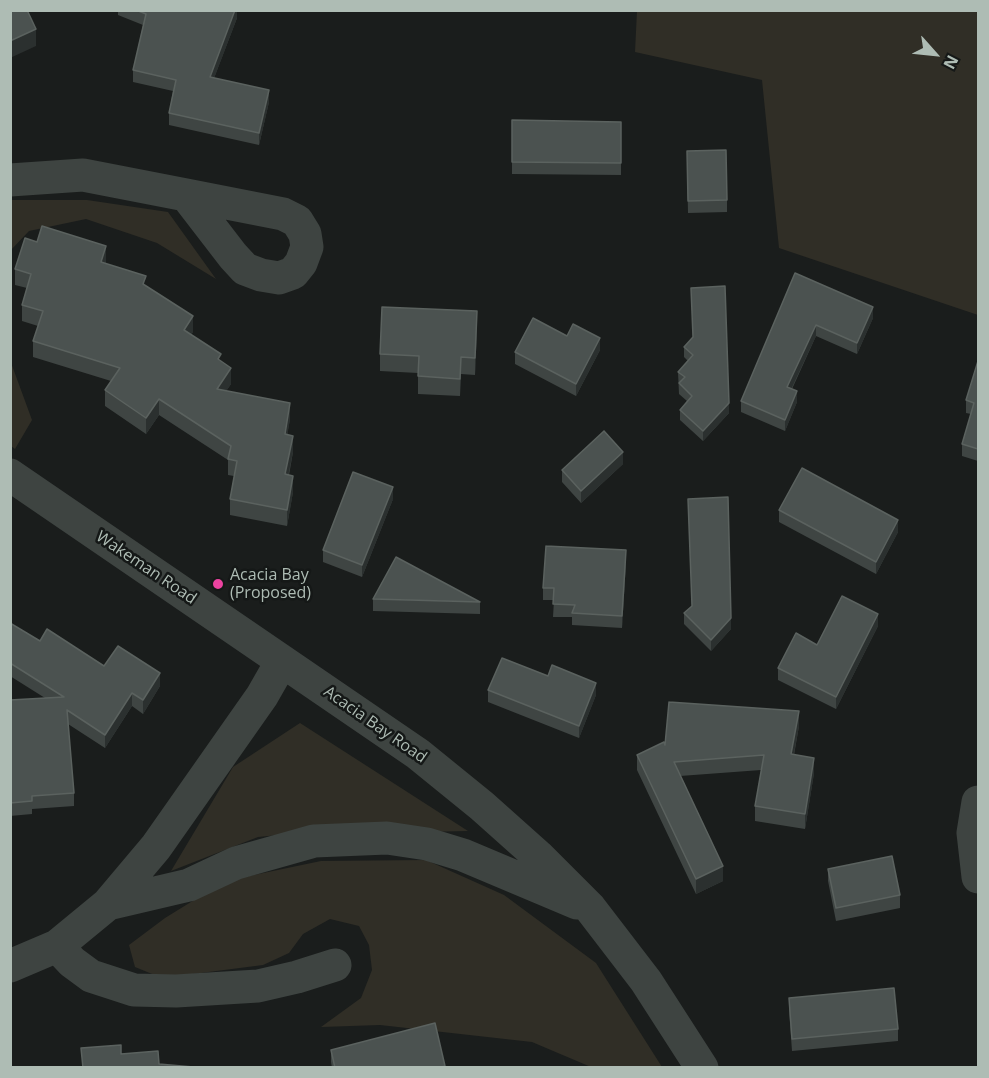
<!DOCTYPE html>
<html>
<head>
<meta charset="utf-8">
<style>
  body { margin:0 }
  #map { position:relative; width:989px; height:1078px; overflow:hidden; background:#1a1d1c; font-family:"Open Sans",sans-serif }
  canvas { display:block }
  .frame { position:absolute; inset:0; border:12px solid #aebcb4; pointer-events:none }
  .north { position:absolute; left:905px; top:24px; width:60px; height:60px; -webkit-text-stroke:4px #151817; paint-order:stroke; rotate:117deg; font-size:16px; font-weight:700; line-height:24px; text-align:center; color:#aebcb4 }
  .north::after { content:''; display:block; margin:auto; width:21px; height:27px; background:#aebcb4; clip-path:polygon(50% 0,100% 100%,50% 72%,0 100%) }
</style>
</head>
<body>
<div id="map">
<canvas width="989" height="1078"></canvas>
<div class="frame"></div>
<div class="north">N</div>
</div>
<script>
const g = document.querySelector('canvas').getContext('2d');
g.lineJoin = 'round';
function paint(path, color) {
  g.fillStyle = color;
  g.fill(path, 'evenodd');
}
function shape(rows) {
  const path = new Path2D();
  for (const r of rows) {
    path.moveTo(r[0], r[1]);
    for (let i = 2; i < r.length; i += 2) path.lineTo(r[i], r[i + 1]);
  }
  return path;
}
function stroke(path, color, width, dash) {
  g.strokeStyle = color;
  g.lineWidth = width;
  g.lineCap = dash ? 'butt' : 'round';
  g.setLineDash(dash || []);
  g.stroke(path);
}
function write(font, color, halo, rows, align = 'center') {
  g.font = font + ' "Open Sans",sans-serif';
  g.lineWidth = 5;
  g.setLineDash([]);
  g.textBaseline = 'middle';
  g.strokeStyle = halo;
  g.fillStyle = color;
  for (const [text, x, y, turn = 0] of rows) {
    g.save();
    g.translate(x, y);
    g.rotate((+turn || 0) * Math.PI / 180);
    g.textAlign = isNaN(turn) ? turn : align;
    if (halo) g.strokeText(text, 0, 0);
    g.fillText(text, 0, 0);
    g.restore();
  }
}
paint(shape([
  [637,11,978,11,978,315,779,248,762,80,635,52],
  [11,200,87,200,168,212,216,279,157,243,86,219,29,231,11,250],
  [10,360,32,420,15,449,11,446],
  [300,723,468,831,420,832,372,826,258,837,171,871,233,767],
  [426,860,504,895,596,963,662,1067,591,1067,532,1042,380,1025,321,1027,361,998,372,970,369,945,359,926,330,919,303,934,289,953,263,965,162,978,135,967,129,945,165,918,225,881,321,861]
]), '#302e26');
stroke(shape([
  [10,180,83,175,186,195,283,214,297,221,305,234,307,247,301,263,293,273,279,278,261,275,245,269,233,256,186,195],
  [10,475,418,754,482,806,538,856,590,908,646,981,702,1068],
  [978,802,973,833,978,877],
  [108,904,189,885,236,863,314,841,387,838,427,844,463,855,577,903],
  [57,946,72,962,91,976,134,990,176,991,258,986,297,977,335,965],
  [10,966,57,946,108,904,156,847,262,696,282,661]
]), '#3e4441', 33);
paint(shape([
  [118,10,237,10,237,18,214,78,269,102,259,145,169,125,169,113,173,91,133,82,133,70,143,25,118,15],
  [512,120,621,122,621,175,512,174],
  [687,163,727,200,727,212,688,213],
  [37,242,106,262,106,263,146,286,193,332,191,334,221,362,231,384,226,391,290,419,287,435,293,452,289,475,293,492,287,526,230,515,230,499,234,476,228,475,228,460,159,415,146,434,105,406,105,390,111,381,33,357,33,341,38,326,22,321,22,305,27,288,15,285,15,269],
  [795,273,873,318,857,354,816,336,792,389,797,402,785,431,741,412,741,401],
  [477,329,475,375,461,374,460,396,418,394,418,373,380,371,380,354],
  [692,338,729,413,703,441,680,420,680,410,687,401,679,394,678,372,688,361,684,357,684,347],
  [600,350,576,396,515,364,515,352],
  [978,361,978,461,962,456,962,444,971,414,966,413,966,400],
  [623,464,581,503,562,482,562,470],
  [393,499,362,577,323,562,323,550],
  [779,510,898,532,876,574,779,522],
  [626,562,622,628,572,625,572,617,553,617,554,600,543,600,543,588],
  [373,599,480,602,480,614,373,611],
  [684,613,731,629,711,651,684,624],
  [10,623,40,641,104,666,160,686,143,714,132,706,105,748,68,724,74,793,74,806,32,809,32,814,10,816,10,700,45,698,10,676],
  [878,626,836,709,778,680,778,668,817,645],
  [488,690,596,695,579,738,488,702],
  [799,726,794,755,814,773,805,829,755,821,755,806,761,770,680,776,723,881,696,894,637,770,637,755,665,745],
  [828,869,900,895,900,908,836,921,828,881],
  [789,998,898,1029,898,1041,792,1051,789,1010],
  [331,1050,445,1068,332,1068,331,1062]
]), '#3f4543');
paint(shape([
  [235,10,237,10,237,18,210,89,210,77],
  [36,29,36,46,10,58,10,41],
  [269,90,269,102,259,145,259,133],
  [106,246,106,262,101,278,101,262],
  [873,307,873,318,857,354,857,343],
  [477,311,477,329,475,375,475,358],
  [193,316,193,332,184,346,184,330],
  [816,325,816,336,787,398,787,387],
  [600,338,600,350,576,396,576,384],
  [231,368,231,384,217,405,217,389],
  [797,391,797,402,785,431,785,420],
  [159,399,159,415,146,434,146,418],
  [290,403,290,419,285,450,285,434],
  [729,403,729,413,703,441,703,431],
  [293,436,293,452,285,491,285,474],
  [623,452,623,464,581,503,581,491],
  [293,476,293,492,287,526,287,510],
  [393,487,393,499,362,577,362,565],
  [898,520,898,532,876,574,876,562],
  [626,550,626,562,622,628,622,616],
  [878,614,878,626,836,709,836,697],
  [731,618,731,629,711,651,711,640],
  [160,673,160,686,143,714,143,700],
  [596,683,596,695,579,738,579,726],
  [132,693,132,706,105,748,105,735],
  [799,711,799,726,791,769,791,754],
  [814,758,814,773,805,829,805,814],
  [723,866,723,881,696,894,696,879]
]), '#2b302f');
const building = shape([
  [10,10,27,10,36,29,10,41,10,10],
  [136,10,235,10,210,77,269,90,259,133,169,113,176,80,133,70,146,14,136,10],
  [512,120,621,122,621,163,512,162,512,120],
  [726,150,727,200,688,201,687,151,726,150],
  [42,226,106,246,101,262,146,276,143,284,193,316,184,330,221,354,218,359,231,368,217,389,290,403,285,434,293,436,285,474,293,476,287,510,230,499,237,461,228,459,231,446,159,399,146,418,105,390,120,368,33,341,43,311,22,305,31,274,15,269,25,238,37,242,42,226],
  [795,273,873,307,857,343,816,325,787,387,797,391,785,420,741,401,795,273],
  [725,286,729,403,703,431,680,410,692,396,679,383,685,377,678,372,693,355,684,347,693,337,691,288,725,286],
  [382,307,477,311,475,358,461,357,460,379,418,376,419,356,380,354,382,307],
  [533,318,567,336,573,324,600,338,576,384,515,352,533,318],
  [978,361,978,449,962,444,974,403,966,400,978,361],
  [604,431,623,452,581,491,562,470,604,431],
  [802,468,898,520,876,562,779,510,802,468],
  [353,472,393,487,362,565,323,550,353,472],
  [728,497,731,618,711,640,684,613,692,606,688,499,728,497],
  [546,546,626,550,622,616,572,613,575,605,553,604,554,588,543,588,546,546],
  [396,557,480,602,373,599,396,557],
  [842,596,878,614,836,697,778,668,796,633,817,645,842,596],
  [10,623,40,641,47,629,104,666,118,646,160,673,143,700,132,693,105,735,67,710,74,793,32,796,32,801,10,803,10,700,64,697,10,663,10,623],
  [502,658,548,676,552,665,596,683,579,726,488,690,502,658],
  [669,702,799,711,791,754,814,758,805,814,755,806,764,755,674,762,723,866,696,879,637,755,664,742,665,745,669,702],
  [892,856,900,895,836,908,828,869,892,856],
  [894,988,898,1029,792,1039,789,998,894,988],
  [435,1023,445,1066,437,1068,335,1068,331,1050,435,1023],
  [121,1045,121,1054,158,1051,159,1064,205,1068,83,1068,81,1048,121,1045]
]);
paint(building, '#4b5250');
stroke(building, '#5b625f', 1.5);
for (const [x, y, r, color] of [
  [218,584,6,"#ec43a0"]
]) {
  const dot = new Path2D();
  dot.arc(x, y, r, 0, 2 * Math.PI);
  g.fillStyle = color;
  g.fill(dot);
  stroke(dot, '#151817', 2);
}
write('16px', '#aebcb4', '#151817', [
  ["Wakeman Road",146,568,34],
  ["Acacia Bay Road",375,725,35]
]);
write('16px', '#aebcb4', '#151817', [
  ["Acacia Bay",230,575],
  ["(Proposed)",230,593]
], 'left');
</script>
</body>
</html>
